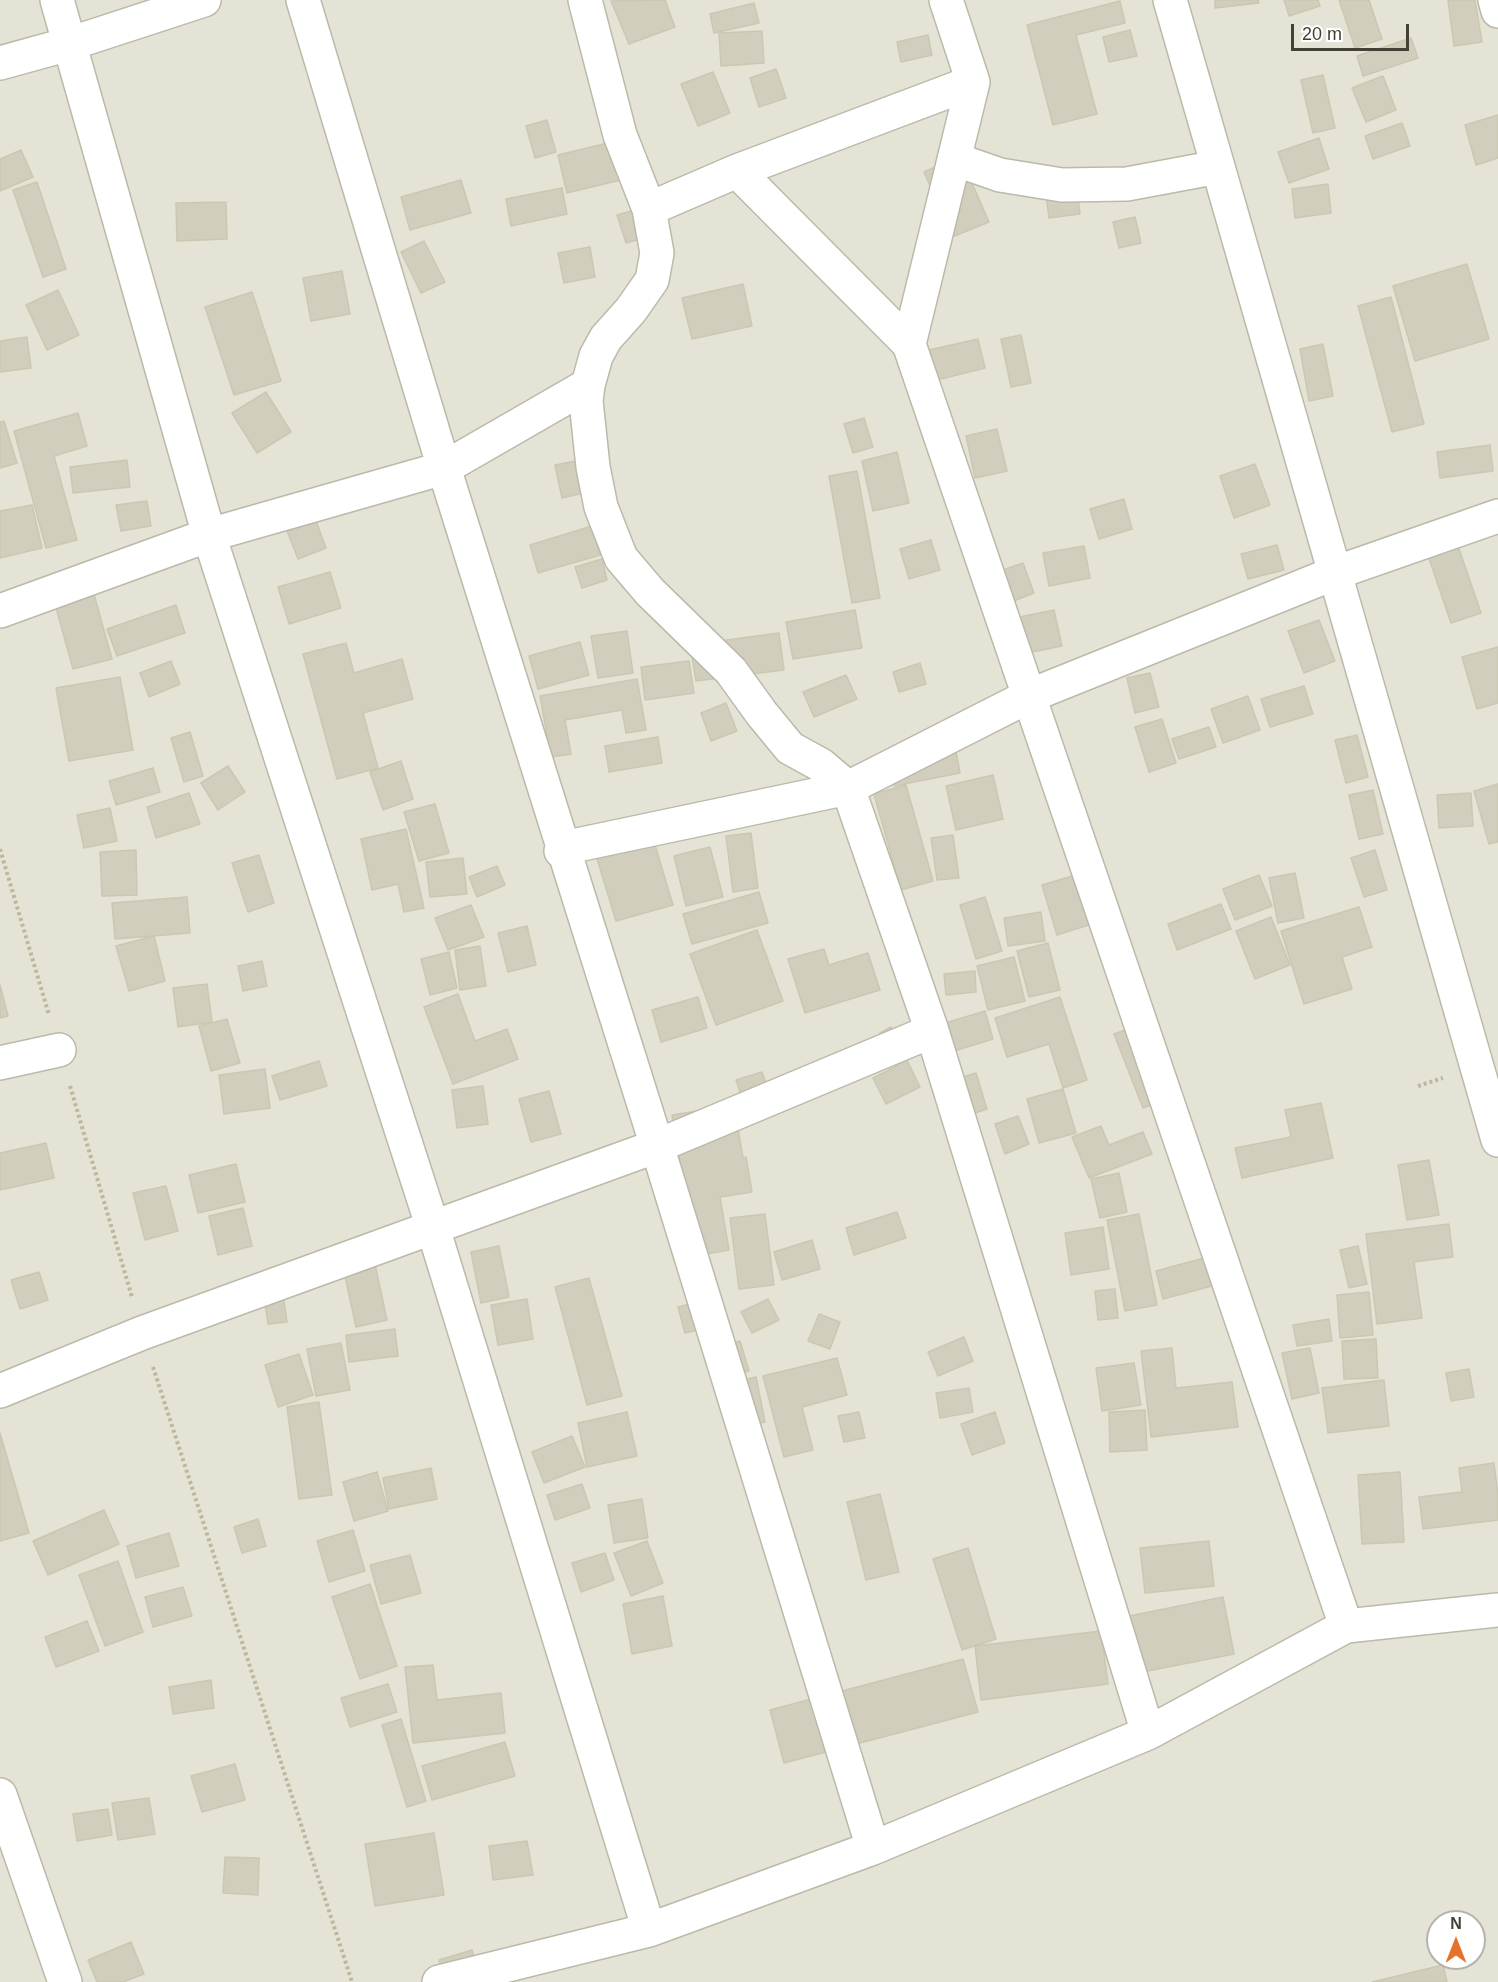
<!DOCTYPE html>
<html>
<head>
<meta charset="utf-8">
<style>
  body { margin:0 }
  #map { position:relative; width:1498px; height:1982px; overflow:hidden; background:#f1f0e6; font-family:Arial,sans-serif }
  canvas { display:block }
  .north { position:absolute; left:1426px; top:1910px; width:60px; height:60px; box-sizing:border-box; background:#fff; border:2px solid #b4b3af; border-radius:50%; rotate:0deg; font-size:16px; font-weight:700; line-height:24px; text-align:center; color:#434136 }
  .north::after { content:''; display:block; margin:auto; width:21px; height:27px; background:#e4722a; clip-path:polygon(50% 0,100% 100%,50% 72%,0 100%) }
  .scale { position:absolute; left:1291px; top:24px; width:118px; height:27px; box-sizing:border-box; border:3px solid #434136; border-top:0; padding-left:8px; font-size:18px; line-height:21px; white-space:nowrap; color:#434136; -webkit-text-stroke:4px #fff; paint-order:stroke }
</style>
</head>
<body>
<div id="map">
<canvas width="1498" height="1982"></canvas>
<div class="north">N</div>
<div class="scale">20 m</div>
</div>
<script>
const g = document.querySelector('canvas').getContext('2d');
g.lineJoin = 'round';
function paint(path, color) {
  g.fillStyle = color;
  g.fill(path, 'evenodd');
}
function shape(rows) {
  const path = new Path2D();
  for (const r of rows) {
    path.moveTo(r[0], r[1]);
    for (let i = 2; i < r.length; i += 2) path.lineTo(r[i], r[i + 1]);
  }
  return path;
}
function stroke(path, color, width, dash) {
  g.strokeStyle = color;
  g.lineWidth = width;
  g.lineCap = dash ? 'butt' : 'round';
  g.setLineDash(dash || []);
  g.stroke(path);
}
paint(shape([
  [0,0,1498,0,1498,1982,0,1982],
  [1438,1922,1474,1922,1474,1958,1438,1958]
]), '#e4e3d5');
const building = shape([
  [665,0,675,27,629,44,611,1,665,0],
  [1215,0,1258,0,1259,3,1215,8,1215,0],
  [1284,0,1318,0,1320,6,1289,16,1284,0],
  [1339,0,1369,0,1382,39,1355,48,1339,0],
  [1448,0,1475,0,1482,42,1454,46,1448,0],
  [1120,1,1125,23,1076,35,1097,114,1053,125,1027,25,1120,1],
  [754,3,759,23,714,33,710,14,754,3],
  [1130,30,1137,56,1109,62,1103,37,1130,30],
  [762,31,764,63,721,66,719,33,762,31],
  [928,35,932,55,901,62,897,42,928,35],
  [1411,38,1418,58,1363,76,1357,56,1411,38],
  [776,69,786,98,759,107,750,78,776,69],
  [713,72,730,113,698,126,681,84,713,72],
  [1323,75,1335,128,1313,133,1301,80,1323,75],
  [1383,76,1396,110,1366,122,1352,88,1383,76],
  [1498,115,1498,158,1476,165,1465,125,1498,115],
  [547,120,556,152,535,158,526,126,547,120],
  [1402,123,1410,146,1373,159,1365,136,1402,123],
  [1319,138,1329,169,1289,183,1278,152,1319,138],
  [616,141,625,179,567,193,558,155,616,141],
  [21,150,33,177,0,191,0,159,21,150],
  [960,156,989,222,952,237,924,172,960,156],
  [1075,174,1080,214,1049,218,1044,178,1075,174],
  [461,180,471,213,410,230,401,197,461,180],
  [37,182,66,269,43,277,13,190,37,182],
  [1328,184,1331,213,1295,218,1292,189,1328,184],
  [562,188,567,214,511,226,506,199,562,188],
  [226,202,227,239,177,241,176,203,226,202],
  [638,209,647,237,626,243,617,215,638,209],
  [1135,217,1141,243,1119,248,1113,222,1135,217],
  [424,241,445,282,421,293,401,252,424,241],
  [590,247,595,277,564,283,558,253,590,247],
  [1467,264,1489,339,1415,361,1393,286,1467,264],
  [342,271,350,314,311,321,303,278,342,271],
  [743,284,752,326,692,339,682,298,743,284],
  [58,290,79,335,47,350,26,305,58,290],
  [252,292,281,381,234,395,205,307,252,292],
  [1391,297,1424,424,1392,432,1358,306,1391,297],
  [1021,335,1031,383,1011,387,1001,339,1021,335],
  [27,337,31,368,0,372,0,341,27,337],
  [978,339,985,368,937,380,929,350,978,339],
  [1323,344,1333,396,1309,401,1300,349,1323,344],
  [266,392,291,432,257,453,232,413,266,392],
  [78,413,87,446,54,456,77,540,46,548,14,431,78,413],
  [864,418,873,447,853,453,844,424,864,418],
  [4,421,17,463,0,468,0,422,4,421],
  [997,429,1007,471,975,478,966,436,997,429],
  [1490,445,1493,471,1440,478,1437,452,1490,445],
  [897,452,909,503,873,511,862,461,897,452],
  [127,460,130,487,73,493,70,467,127,460],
  [576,461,583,493,562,498,555,465,576,461],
  [1255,464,1270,505,1234,518,1220,476,1255,464],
  [857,471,880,598,852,603,829,476,857,471],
  [1124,499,1132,529,1099,539,1090,509,1124,499],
  [147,501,151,526,121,531,116,505,147,501],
  [32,505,42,548,0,558,0,511,32,505],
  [316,521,326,548,298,559,287,531,316,521],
  [592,526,600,555,538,573,530,545,592,526],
  [1453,531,1481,613,1451,623,1423,541,1453,531],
  [931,540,940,570,909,579,900,549,931,540],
  [1277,545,1284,570,1248,579,1241,554,1277,545],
  [1084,546,1090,578,1049,586,1043,553,1084,546],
  [602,559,607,580,582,588,575,567,602,559],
  [1023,563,1034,593,1011,602,1000,571,1023,563],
  [330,572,341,608,289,624,278,587,330,572],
  [92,587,112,659,73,669,53,597,92,587],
  [176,605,185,633,117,656,107,629,176,605],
  [855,610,862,648,793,659,786,622,855,610],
  [1054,610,1062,646,1023,654,1015,618,1054,610],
  [1319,620,1335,661,1304,673,1288,631,1319,620],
  [627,631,633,673,598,678,591,636,627,631],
  [779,633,784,670,696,681,690,645,779,633],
  [580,642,589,675,538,689,529,656,580,642],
  [346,643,354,673,402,659,413,699,363,713,378,768,337,779,303,654,346,643],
  [1498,647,1498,703,1477,709,1462,657,1498,647],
  [171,661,180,684,149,697,140,673,171,661],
  [689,661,694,693,645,700,641,667,689,661],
  [920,663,926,684,899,692,893,672,920,663],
  [1150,673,1159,707,1135,713,1127,678,1150,673],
  [846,675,857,699,814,717,803,692,846,675],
  [120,677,133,750,69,761,56,688,120,677],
  [637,679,646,730,626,733,622,710,565,720,571,754,551,757,540,696,637,679],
  [1304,686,1313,714,1270,727,1261,699,1304,686],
  [1248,696,1260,730,1223,743,1211,709,1248,696],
  [726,703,737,731,711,741,701,713,726,703],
  [1162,719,1176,763,1149,772,1135,727,1162,719],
  [1209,727,1216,747,1179,759,1172,739,1209,727],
  [190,732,203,776,184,782,171,738,190,732],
  [1357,735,1368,777,1346,783,1335,740,1357,735],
  [658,737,662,763,609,772,605,746,658,737],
  [954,741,960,773,894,786,887,754,954,741],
  [401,761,413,799,383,810,370,772,401,761],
  [228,766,245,792,218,810,201,783,228,766],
  [153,768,160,792,116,805,109,781,153,768],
  [993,775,1003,819,956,830,946,786,993,775],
  [1498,784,1498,842,1489,844,1474,791,1498,784],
  [906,785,933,881,901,890,874,794,906,785],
  [1373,790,1383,834,1359,839,1349,795,1373,790],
  [189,793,200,824,156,838,147,807,189,793],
  [1471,793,1473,826,1439,828,1437,795,1471,793],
  [435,804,449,853,419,861,404,812,435,804],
  [110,808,117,841,84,848,77,815,110,808],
  [406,829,424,908,404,912,398,884,372,890,361,839,406,829],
  [751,833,758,888,733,892,726,836,751,833],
  [652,835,673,905,616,921,595,852,652,835],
  [953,835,959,878,937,880,931,838,953,835],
  [710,847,723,897,686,906,674,856,710,847],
  [136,850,137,895,102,896,100,852,136,850],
  [1375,850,1387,890,1364,897,1351,858,1375,850],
  [259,855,274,903,248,912,232,863,259,855],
  [463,858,467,894,430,897,426,862,463,858],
  [497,866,505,885,477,897,469,877,497,866],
  [1295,873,1304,918,1278,923,1269,878,1295,873],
  [1076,875,1092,924,1057,935,1042,885,1076,875],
  [1259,875,1272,906,1235,920,1223,889,1259,875],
  [759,892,768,923,692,944,683,914,759,892],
  [187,897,190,933,115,939,112,903,187,897],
  [985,897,1002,951,976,959,960,905,985,897],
  [1221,904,1231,929,1177,950,1168,924,1221,904],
  [471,905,484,937,448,950,435,918,471,905],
  [1359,907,1372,947,1342,957,1352,989,1304,1004,1281,931,1359,907],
  [1041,912,1045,941,1008,946,1004,918,1041,912],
  [1271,917,1290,965,1255,979,1236,931,1271,917],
  [527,926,536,965,508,972,498,933,527,926],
  [757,930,783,1001,716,1025,690,954,757,930],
  [154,936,165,981,129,991,116,946,154,936],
  [1048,943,1060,990,1029,997,1017,951,1048,943],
  [480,946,486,986,460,990,455,950,480,946],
  [824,949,829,965,868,953,880,990,805,1013,788,959,824,949],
  [449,952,457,988,430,995,421,959,449,952],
  [1014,957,1025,1001,988,1010,977,966,1014,957],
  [262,961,267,986,243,991,238,966,262,961],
  [975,971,976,992,946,995,944,974,975,971],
  [207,984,212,1022,178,1027,173,988,207,984],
  [0,985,8,1016,0,1018,0,985],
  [458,994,475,1041,507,1029,518,1059,453,1084,424,1007,458,994],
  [698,997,707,1028,661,1042,652,1010,698,997],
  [1060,997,1087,1080,1063,1088,1049,1044,1007,1057,995,1018,1060,997],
  [985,1011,993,1039,951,1052,942,1024,985,1011],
  [227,1019,240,1063,211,1071,199,1026,227,1019],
  [1139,1025,1167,1099,1143,1108,1114,1034,1139,1025],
  [891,1027,920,1087,886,1104,873,1078,897,1066,880,1033,891,1027],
  [319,1061,327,1086,280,1100,272,1076,319,1061],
  [265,1069,270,1108,224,1114,219,1075,265,1069],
  [762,1072,770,1095,744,1104,736,1080,762,1072],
  [976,1073,987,1109,957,1119,945,1082,976,1073],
  [483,1086,488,1124,457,1128,452,1090,483,1086],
  [1063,1089,1076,1133,1039,1143,1027,1099,1063,1089],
  [549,1091,561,1134,531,1142,519,1099,549,1091],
  [1321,1103,1333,1158,1242,1178,1235,1148,1291,1137,1285,1110,1321,1103],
  [734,1105,743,1158,746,1157,752,1192,720,1197,729,1250,696,1256,672,1115,734,1105],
  [1018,1116,1029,1144,1005,1154,995,1124,1018,1116],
  [1101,1126,1109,1145,1143,1132,1152,1154,1089,1178,1072,1137,1101,1126],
  [46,1143,54,1178,0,1190,0,1153,46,1143],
  [1429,1160,1439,1215,1407,1220,1398,1165,1429,1160],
  [236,1164,245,1202,198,1213,189,1175,236,1164],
  [1119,1173,1127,1212,1100,1218,1091,1179,1119,1173],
  [166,1186,178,1231,145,1240,133,1193,166,1186],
  [243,1208,252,1246,218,1255,209,1216,243,1208],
  [897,1212,906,1238,854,1255,846,1228,897,1212],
  [765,1214,774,1285,739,1289,730,1218,765,1214],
  [1139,1214,1157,1305,1125,1311,1107,1220,1139,1214],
  [1449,1224,1453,1257,1414,1262,1422,1318,1377,1324,1366,1234,1449,1224],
  [1103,1227,1109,1269,1071,1275,1065,1233,1103,1227],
  [812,1240,820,1269,782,1280,774,1252,812,1240],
  [499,1246,509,1297,481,1303,471,1252,499,1246],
  [1358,1246,1367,1284,1349,1288,1340,1250,1358,1246],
  [1204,1258,1212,1286,1163,1299,1156,1271,1204,1258],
  [374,1260,387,1320,356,1327,343,1267,374,1260],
  [39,1272,48,1300,20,1309,11,1280,39,1272],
  [589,1278,622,1396,587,1405,555,1287,589,1278],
  [281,1281,287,1322,268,1324,262,1284,281,1281],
  [1115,1289,1118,1318,1098,1320,1095,1291,1115,1289],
  [1369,1292,1373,1335,1340,1338,1337,1295,1369,1292],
  [718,1297,725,1324,685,1333,678,1307,718,1297],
  [527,1299,533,1339,498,1345,491,1305,527,1299],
  [768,1299,779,1320,752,1333,741,1312,768,1299],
  [819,1314,840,1322,830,1349,808,1341,819,1314],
  [1329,1319,1332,1341,1297,1346,1293,1325,1329,1319],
  [395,1329,398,1356,349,1362,346,1335,395,1329],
  [964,1337,973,1361,938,1376,928,1352,964,1337],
  [1376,1339,1378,1378,1344,1379,1342,1341,1376,1339],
  [740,1341,749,1371,716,1381,707,1351,740,1341],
  [341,1343,350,1390,316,1396,307,1349,341,1343],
  [1172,1348,1176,1388,1232,1382,1238,1427,1151,1437,1141,1351,1172,1348],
  [1310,1348,1319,1393,1292,1399,1282,1353,1310,1348],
  [299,1354,313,1395,278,1407,265,1365,299,1354],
  [837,1358,847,1395,802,1407,813,1450,784,1457,763,1376,837,1358],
  [1134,1363,1141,1405,1102,1411,1096,1368,1134,1363],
  [1469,1369,1474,1397,1451,1401,1446,1373,1469,1369],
  [756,1377,765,1422,727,1429,718,1386,756,1377],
  [1384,1380,1389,1426,1328,1433,1322,1388,1384,1380],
  [969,1388,973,1412,940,1418,936,1393,969,1388],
  [319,1402,332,1495,299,1499,287,1407,319,1402],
  [1145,1410,1147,1450,1110,1452,1109,1412,1145,1410],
  [627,1412,637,1456,587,1467,578,1423,627,1412],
  [859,1412,865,1438,844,1442,838,1416,859,1412],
  [995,1412,1005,1443,972,1455,961,1424,995,1412],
  [0,1433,29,1533,0,1541,0,1433],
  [572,1436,585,1467,544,1483,532,1452,572,1436],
  [1494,1463,1498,1495,1498,1520,1423,1529,1419,1497,1462,1492,1459,1468,1494,1463],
  [431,1468,437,1499,389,1509,383,1478,431,1468],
  [377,1472,388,1511,354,1521,343,1482,377,1472],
  [1400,1472,1404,1542,1362,1544,1358,1475,1400,1472],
  [582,1484,590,1508,555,1520,547,1495,582,1484],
  [880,1494,899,1572,866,1580,847,1502,880,1494],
  [642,1499,648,1538,614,1543,608,1505,642,1499],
  [104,1510,119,1544,48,1575,33,1541,104,1510],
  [258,1519,266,1546,242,1553,234,1527,258,1519],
  [353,1530,365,1571,329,1582,317,1541,353,1530],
  [169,1533,179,1566,136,1578,127,1546,169,1533],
  [647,1541,663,1583,631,1596,614,1553,647,1541],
  [1209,1541,1214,1586,1145,1593,1140,1548,1209,1541],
  [968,1548,996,1639,962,1650,933,1559,968,1548],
  [605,1553,614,1580,581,1592,572,1563,605,1553],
  [410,1555,421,1593,381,1604,370,1565,410,1555],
  [118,1561,143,1632,105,1646,79,1575,118,1561],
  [370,1584,397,1666,360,1679,332,1597,370,1584],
  [183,1587,192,1616,153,1627,145,1597,183,1587],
  [663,1596,672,1646,632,1654,623,1604,663,1596],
  [1223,1597,1234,1654,1117,1677,1105,1621,1223,1597],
  [87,1621,99,1651,56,1667,45,1637,87,1621],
  [1101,1631,1108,1684,981,1700,975,1646,1101,1631],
  [963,1659,978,1712,784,1763,770,1710,963,1659],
  [433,1665,437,1700,501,1693,505,1733,413,1743,405,1667,433,1665],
  [211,1680,214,1708,173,1714,169,1687,211,1680],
  [388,1684,397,1712,350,1727,341,1698,388,1684],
  [401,1719,426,1801,407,1807,382,1725,401,1719],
  [505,1742,515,1776,432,1800,422,1766,505,1742],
  [235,1764,245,1800,202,1812,191,1776,235,1764],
  [149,1798,155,1834,118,1840,112,1803,149,1798],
  [108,1809,112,1835,77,1841,73,1814,108,1809],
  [434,1833,444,1895,375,1906,365,1844,434,1833],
  [527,1841,533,1875,493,1880,489,1846,527,1841],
  [225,1857,259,1858,258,1895,223,1893,225,1857],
  [131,1942,144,1974,123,1982,97,1982,88,1960,131,1942],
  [472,1950,482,1982,445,1982,439,1960,472,1950],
  [1443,1965,1447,1982,1372,1982,1443,1965]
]);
paint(building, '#d1cebd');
stroke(building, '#cbc7b1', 1.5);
const minor = shape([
  [57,0,209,535,433,1228,649,1930],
  [303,0,444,468,657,1146,873,1848],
  [1170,0,1498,1140],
  [1495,0,1498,11],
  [0,63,69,44,204,0],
  [954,159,1000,175,1062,185,1127,184,1218,167],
  [737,171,909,344,1346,1626],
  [649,209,737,171,973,82],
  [909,344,973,82,946,0],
  [588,385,586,401,593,467,601,507,621,558,650,592,731,671,762,714,790,748,821,765,848,788,932,1031,1148,1733],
  [0,611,209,535,444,468,588,385,596,356,606,338,631,310,652,280,657,253,649,209,620,135,585,0],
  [561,851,563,848,848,788,1029,696,1335,573,1498,516],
  [0,1063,59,1050],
  [0,1391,142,1333,657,1146,932,1031],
  [0,1795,65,1982],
  [439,1982,649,1930,873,1848,1148,1733,1346,1626,1498,1610]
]);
stroke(minor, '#bbbaaa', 36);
stroke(shape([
  [0,849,49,1015],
  [70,1086,132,1297],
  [1418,1086,1443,1078],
  [153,1367,352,1982]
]), '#bcb89c', 4, [3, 3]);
stroke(minor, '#fff', 33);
</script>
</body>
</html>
